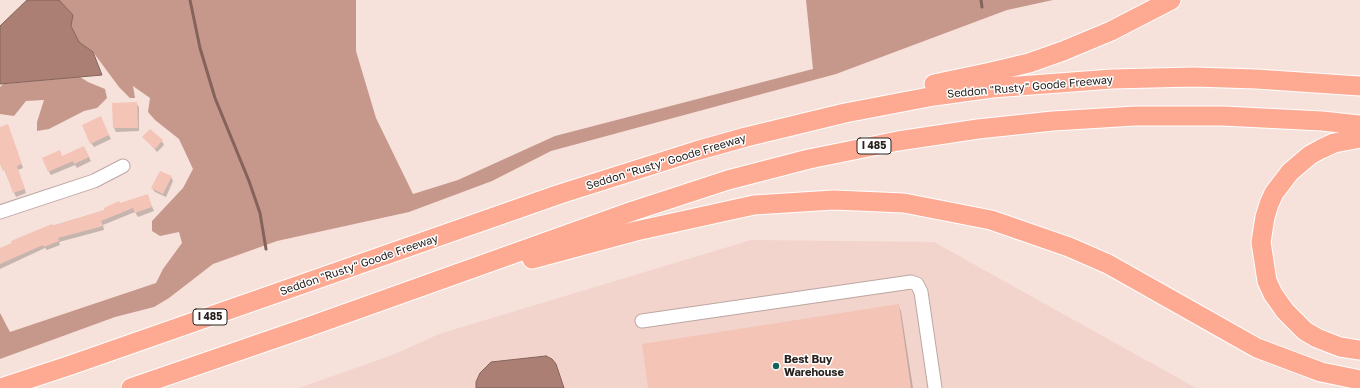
<!DOCTYPE html>
<html>
<head>
<meta charset="utf-8">
<style>
  body { margin:0 }
  canvas { display:block; background:#f7e1db }
</style>
</head>
<body>
<canvas width="1360" height="388"></canvas>
<script>
const g = document.querySelector('canvas').getContext('2d');
g.lineJoin = 'round';
function paint(path, color) {
  g.fillStyle = color;
  g.fill(path, 'evenodd');
}
function shape(rows) {
  const path = new Path2D();
  for (const r of rows) {
    path.moveTo(r[0], r[1]);
    for (let i = 2; i < r.length; i += 2) path.lineTo(r[i], r[i + 1]);
  }
  return path;
}
function stroke(path, color, width, dash) {
  g.strokeStyle = color;
  g.lineWidth = width;
  g.lineCap = dash ? 'butt' : 'round';
  g.setLineDash(dash || []);
  g.stroke(path);
}
function write(font, color, halo, rows, align = 'center') {
  g.font = font + ' "Golos Text",sans-serif';
  g.lineWidth = 3;
  g.setLineDash([]);
  g.textBaseline = 'middle';
  g.strokeStyle = halo;
  g.fillStyle = color;
  for (const [text, x, y, turn = 0] of rows) {
    g.save();
    g.translate(x, y);
    g.rotate((+turn || 0) * Math.PI / 180);
    g.textAlign = isNaN(turn) ? turn : align;
    if (halo) g.strokeText(text, 0, 0);
    g.fillText(text, 0, 0);
    g.restore();
  }
}
paint(shape([
  [751,240,934,242,1196,388,299,388,395,354,439,334]
]), '#f2d4cc');
paint(shape([
  [59,0,356,0,356,51,376,118,413,194,458,180,555,136,813,69,806,0,1053,0,1007,10,836,74,551,151,492,181,409,212,277,241,213,264,169,298,154,307,115,317,0,359,0,313,10,332,156,283,163,269,182,243,179,232,160,236,152,231,152,221,183,188,193,169,179,139,155,120,148,112,150,98,133,86,135,98,130,98,119,87,93,52,79,42,71,26,73,15],
  [80,77,88,82,105,89,107,98,97,108,84,111,49,129,37,131,37,122,44,100,26,101,14,116,0,114,0,87,3,84]
]), '#c6988b');
const water = shape([
  [27,0,59,0,73,15,71,26,79,42,93,52,102,75,0,84,0,26,27,0],
  [546,356,552,359,556,364,564,388,476,388,476,382,480,373,491,362,546,356]
]);
paint(water, '#ab7f73');
stroke(water, '#84635a', 1);
paint(shape([
  [136,103,139,107,139,131,116,132,114,128],
  [102,122,111,139,94,147,91,143],
  [0,128,9,129,23,168,18,170,26,193,16,197,0,160],
  [144,137,162,141,164,145,157,152],
  [86,151,91,161,77,168,75,165,51,175,49,172,62,157],
  [171,177,173,181,166,197,155,192,152,188],
  [147,195,154,211,138,217,135,212,103,225,104,230,59,242,60,245,47,250,45,248,0,269,0,249,38,230,106,210],
  [898,305,901,311,913,388,649,388]
]), '#0003');
stroke(shape([
  [190,0,200,48,215,98,249,181,260,213,266,249],
  [981,0,982,7]
]), '#84635a', 3);
paint(shape([
  [137,102,138,128,113,128,112,103],
  [101,116,109,135,90,144,82,125],
  [8,124,22,164,17,166,25,189,13,193,5,170,3,171,0,164,0,127],
  [150,129,163,140,155,149,142,137],
  [84,146,89,157,74,164,73,161,48,172,42,158,60,150,62,156],
  [160,171,172,176,163,194,151,188],
  [148,194,152,207,135,213,133,208,101,221,103,226,58,238,59,241,44,247,43,245,0,264,0,248,12,243,11,241,52,224,53,226,104,210,104,208,119,201,120,203],
  [899,304,911,388,648,388,642,344]
]), '#f4c4b6');
const minor = shape([
  [0,212,94,181,123,166],
  [642,321,911,282,917,284,921,292,935,388]
]);
const highway = shape([
  [934,84,991,72,1029,63,1063,51,1111,31,1171,0],
  [1360,138,1334,143,1321,149,1310,155,1290,172,1274,193,1269,204,1265,217,1261,242,1267,281,1273,294,1285,311,1305,331,1317,338,1340,347,1360,350],
  [532,259,636,231,754,205,834,200,904,203,991,220,1069,247,1108,264,1257,348,1321,372,1360,380],
  [1,388,68,366,560,194,696,151,746,137,845,113,934,96,992,88,1112,79,1194,77,1256,79,1360,86],
  [131,388,308,327,633,211,728,180,809,159,898,141,978,129,1053,121,1135,116,1223,116,1322,121,1360,125]
]);
stroke(minor, '#bca7a2', 15);
stroke(highway, '#fff', 21);
stroke(minor, '#fff', 13);
stroke(highway, '#feaa93', 19);
for (const [x, y, r, color] of [
  [776,366,4,"#16635c"]
]) {
  const dot = new Path2D();
  dot.arc(x, y, r, 0, 2 * Math.PI);
  g.fillStyle = color;
  g.fill(dot);
  stroke(dot, '#fff', 1.5);
}
for (const [x, y, w] of [
  [874,146,34],
  [210,317,34]
]) {
  const box = new Path2D();
  box.roundRect(x - w / 2, y - 8, w, 16, 3);
  g.fillStyle = '#fff';
  g.fill(box);
  stroke(box, '#29221f', 1);
}
write('bold 10px', '#29221f', null, [
  ["I 485",874,146],
  ["I 485",210,317]
]);
write('11px', '#29221f', '#fff', [
  ["Seddon \"Rusty\" Goode Freeway",1030,87,-5],
  ["Seddon \"Rusty\" Goode Freeway",666,162,-17],
  ["Seddon \"Rusty\" Goode Freeway",359,265,-19]
]);
write('bold 11px', '#29221f', '#fff', [
  ["Best Buy",784,360],
  ["Warehouse",784,373]
], 'left');
</script>
</body>
</html>
